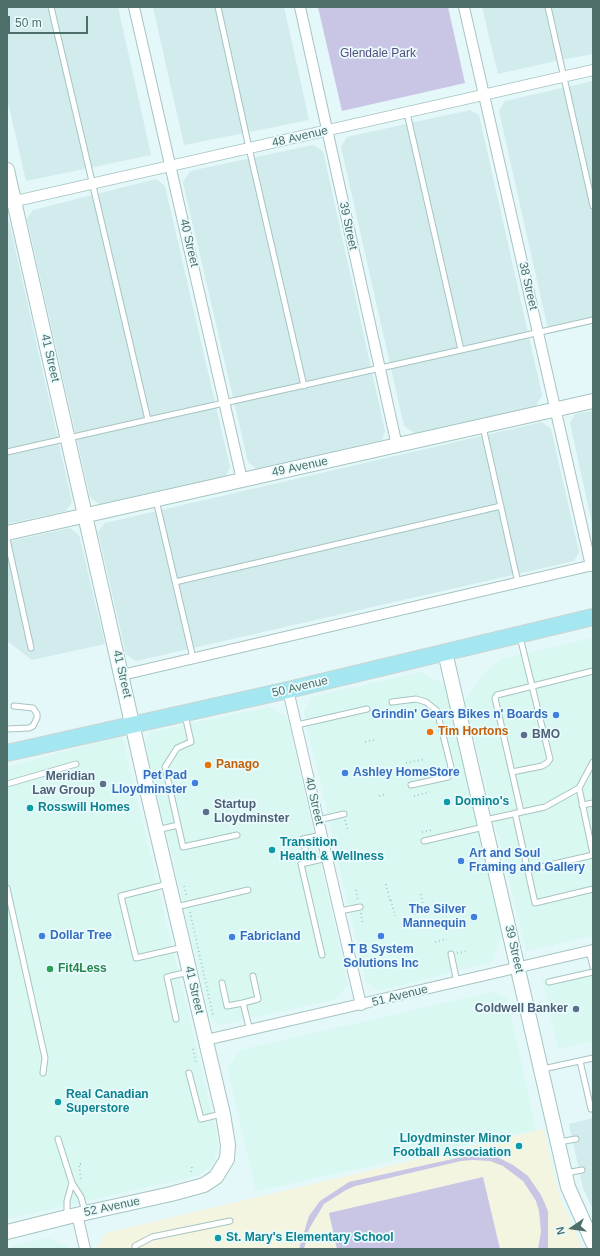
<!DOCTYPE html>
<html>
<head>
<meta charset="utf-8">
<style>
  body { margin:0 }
  #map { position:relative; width:600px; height:1256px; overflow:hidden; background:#e4f7f9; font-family:Helvetica,sans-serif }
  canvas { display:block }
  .frame { position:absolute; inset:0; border:8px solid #4d6f6a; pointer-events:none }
  .north { position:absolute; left:552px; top:1208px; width:40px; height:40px; -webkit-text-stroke:3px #eafbfd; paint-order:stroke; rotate:257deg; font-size:11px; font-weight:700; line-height:16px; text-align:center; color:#4d6f6a }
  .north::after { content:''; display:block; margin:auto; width:14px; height:18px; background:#4d6f6a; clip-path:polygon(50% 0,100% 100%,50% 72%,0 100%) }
  .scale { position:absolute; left:8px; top:16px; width:80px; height:18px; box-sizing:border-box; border:2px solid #4d6f6a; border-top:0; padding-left:5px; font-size:12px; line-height:14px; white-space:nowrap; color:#4d6f6a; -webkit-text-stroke:3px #eafbfd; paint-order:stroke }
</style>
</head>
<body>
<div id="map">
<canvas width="600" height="1256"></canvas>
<div class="frame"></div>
<div class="north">N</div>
<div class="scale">50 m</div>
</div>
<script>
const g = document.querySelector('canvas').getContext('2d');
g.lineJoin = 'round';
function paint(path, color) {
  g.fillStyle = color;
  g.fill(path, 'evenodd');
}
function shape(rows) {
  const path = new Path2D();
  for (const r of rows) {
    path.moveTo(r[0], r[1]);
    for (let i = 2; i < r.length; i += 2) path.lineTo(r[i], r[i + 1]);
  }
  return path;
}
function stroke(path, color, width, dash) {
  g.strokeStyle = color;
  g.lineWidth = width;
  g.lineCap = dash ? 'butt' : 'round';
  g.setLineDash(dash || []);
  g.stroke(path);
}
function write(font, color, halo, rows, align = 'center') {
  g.font = font + ' Helvetica,sans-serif';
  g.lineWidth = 3.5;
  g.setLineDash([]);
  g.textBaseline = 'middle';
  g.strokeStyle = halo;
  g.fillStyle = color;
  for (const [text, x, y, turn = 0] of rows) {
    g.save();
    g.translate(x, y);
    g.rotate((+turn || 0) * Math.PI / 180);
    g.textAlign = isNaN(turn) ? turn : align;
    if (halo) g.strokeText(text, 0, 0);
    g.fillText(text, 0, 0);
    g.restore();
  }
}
paint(shape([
  [7,7,118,7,151,155,26,181,7,98],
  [153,7,284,7,309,120,184,145],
  [482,7,593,7,593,54,560,60,498,74],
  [593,81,593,324,549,334,499,111,505,101],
  [470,110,479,115,542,395,536,406,415,433,404,426,341,147,347,137],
  [313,145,323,151,385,431,382,440,256,469,248,462,183,182,190,171],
  [156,179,165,186,230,467,226,476,99,504,90,497,27,219,33,210],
  [7,219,9,221,72,502,66,511,7,524],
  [593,411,593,528,570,423,575,414],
  [542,422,551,429,579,552,574,561,136,661,126,654,98,532,105,523],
  [70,528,79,535,105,644,32,660,7,641,7,542],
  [593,1118,593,1210,583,1188,569,1124]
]), '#d2ebed');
paint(shape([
  [593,638,593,936,526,951,465,700,482,675,501,659],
  [421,672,445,685,502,935,492,962,379,991,366,982,304,712,311,697],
  [269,707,287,716,348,985,336,999,221,1025,211,1020,145,743,151,732],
  [122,736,216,1130,218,1148,213,1163,200,1175,7,1219,7,767],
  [593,968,593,1041,558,1049,542,980],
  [492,992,507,998,536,1130,256,1191,227,1068,240,1050],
  [49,1238,73,1249,7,1249,13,1246]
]), '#d9f8f2');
paint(shape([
  [544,1129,559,1195,583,1249,96,1249,106,1233]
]), '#f3f5e1');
paint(shape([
  [318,7,448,7,465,83,342,111],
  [475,1154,497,1157,513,1165,528,1176,541,1195,548,1211,548,1249,538,1249,541,1232,539,1211,536,1201,523,1181,503,1166,490,1161,473,1160,461,1161,355,1186,346,1190,324,1204,309,1229,304,1249,299,1249,309,1216,320,1201,349,1182],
  [483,1177,500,1249,337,1249,329,1213]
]), '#c8c5e5');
const lane = shape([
  [218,7,249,148,304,386],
  [548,7,593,206],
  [461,350,593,320],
  [148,420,461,350,407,113],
  [483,427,518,583],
  [7,452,148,420,51,7],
  [156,500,193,658],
  [7,539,31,648],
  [175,582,501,506],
  [392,702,416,699,426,702,437,711,451,767,448,777,411,785],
  [297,725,367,709],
  [7,729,29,728,33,726,37,718,37,714,33,708,14,706],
  [512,772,542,766,547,763,550,759,520,637],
  [7,784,76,764],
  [579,788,593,854],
  [582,805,593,803],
  [521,812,495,698,497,695,593,671],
  [515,813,535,903,593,889],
  [318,820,344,814],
  [485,820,545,807,579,788,593,762],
  [178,825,183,847,237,835],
  [157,830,178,825,165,767,177,748,191,742,185,715],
  [424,841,484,827],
  [308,862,303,839,322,835],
  [528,870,593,855],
  [168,884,121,896,136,958,184,947],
  [7,888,45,1058,43,1073],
  [176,907,248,890],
  [340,911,360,907],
  [589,951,593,967],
  [451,954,457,982],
  [322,955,301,864,327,858],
  [549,982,593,972],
  [222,983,227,1006,243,1003],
  [176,1019,167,977,189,972],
  [250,1031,243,1003,258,999,253,976],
  [580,1061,591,1109],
  [543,1069,593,1058],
  [189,1073,201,1119,221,1114],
  [58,1139,72,1183,81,1197,85,1212],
  [559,1142,576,1139],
  [566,1173,582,1170],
  [67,1217,67,1201,72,1183],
  [135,1249,135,1246,152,1237,230,1221]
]);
const street = shape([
  [134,7,242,480],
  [300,7,397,446],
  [464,7,591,566],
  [7,203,593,70],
  [122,675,593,565],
  [288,690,361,1005],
  [206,1040,593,950],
  [77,1214,85,1249]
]);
const secondary = shape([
  [7,170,150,803,223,1114,228,1145,227,1159,216,1177,204,1185,171,1194,67,1217,7,1232],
  [7,533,593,401],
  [445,652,568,1187,593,1243]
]);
const primary = shape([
  [7,753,288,690,593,617]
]);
stroke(lane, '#a7c4c2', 7);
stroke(street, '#a7c4c2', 12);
stroke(secondary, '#a4c5c3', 16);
stroke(primary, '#cad4d2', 18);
stroke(shape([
  [365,742,374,740],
  [406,763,425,759],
  [379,796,387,794],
  [414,796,430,792],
  [345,820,348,831],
  [422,832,432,830],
  [386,884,390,901],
  [184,886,187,898],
  [356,890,358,901],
  [421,894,424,911],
  [391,900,395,916],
  [190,912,213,1015],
  [361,913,363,925],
  [435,942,447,939],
  [457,953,468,951],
  [193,1049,196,1063],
  [81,1164,79,1164,81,1180],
  [191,1172,192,1167]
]), '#a3d0cb', 2, [1, 3]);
stroke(lane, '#fff', 5);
stroke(street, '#fff', 10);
stroke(secondary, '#fff', 14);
stroke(primary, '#a4e7f1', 16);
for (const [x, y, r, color] of [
  [556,715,4,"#3f7fe0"],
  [430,732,4,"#e8710a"],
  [524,735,4,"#5c6f8a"],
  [208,765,4,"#e8710a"],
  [345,773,4,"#3f7fe0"],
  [195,783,4,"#3f7fe0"],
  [103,784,4,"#5c6f8a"],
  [447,802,4,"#0f9aa8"],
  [30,808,4,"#0f9aa8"],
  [206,812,4,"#5c6f8a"],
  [272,850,4,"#0f9aa8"],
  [461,861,4,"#3f7fe0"],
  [474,917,4,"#3f7fe0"],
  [42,936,4,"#3f7fe0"],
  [381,936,4,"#3f7fe0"],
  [232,937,4,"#3f7fe0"],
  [50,969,4,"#2e9e5b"],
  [576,1009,4,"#5c6f8a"],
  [58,1102,4,"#0f9aa8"],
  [519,1146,4,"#0f9aa8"],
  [218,1238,4,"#0f9aa8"]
]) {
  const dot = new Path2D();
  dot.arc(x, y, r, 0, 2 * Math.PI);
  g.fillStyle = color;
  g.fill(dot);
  stroke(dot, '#eafbfd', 1.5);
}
write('12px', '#574c7e', '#eafbfd', [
  ["Glendale Park",378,54]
]);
write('12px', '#4d6f6a', '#eafbfd', [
  ["48 Avenue",300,137,-13],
  ["39 Street",348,226,78],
  ["40 Street",189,243,77],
  ["38 Street",528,286,77],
  ["41 Street",50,358,77],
  ["49 Avenue",300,467,-12],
  ["41 Street",122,674,77],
  ["50 Avenue",300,687,-13],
  ["40 Street",314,801,77],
  ["39 Street",514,949,77],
  ["41 Street",194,990,77],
  ["51 Avenue",400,996,-14],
  ["52 Avenue",112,1207,-12]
]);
write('bold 12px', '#366cbe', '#eafbfd', [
  ["Grindin' Gears Bikes n' Boards",548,715,"right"],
  ["Ashley HomeStore",353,773],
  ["Pet Pad",187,776,"right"],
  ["Lloydminster",187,790,"right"],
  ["Art and Soul",469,854],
  ["Framing and Gallery",469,868],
  ["The Silver",466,910,"right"],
  ["Mannequin",466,924,"right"],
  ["Dollar Tree",50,936],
  ["Fabricland",240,937],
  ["T B System",381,950,"center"],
  ["Solutions Inc",381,964,"center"]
], 'left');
write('bold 12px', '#c56008', '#eafbfd', [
  ["Tim Hortons",438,732],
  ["Panago",216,765]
], 'left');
write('bold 12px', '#4e5e75', '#eafbfd', [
  ["BMO",532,735],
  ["Meridian",95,777,"right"],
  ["Law Group",95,791,"right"],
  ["Startup",214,805],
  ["Lloydminster",214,819],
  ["Coldwell Banker",568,1009,"right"]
], 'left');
write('bold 12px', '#0d838f', '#eafbfd', [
  ["Domino's",455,802],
  ["Rosswill Homes",38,808],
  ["Transition",280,843],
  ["Health & Wellness",280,857],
  ["Real Canadian",66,1095],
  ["Superstore",66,1109],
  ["Lloydminster Minor",511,1139,"right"],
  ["Football Association",511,1153,"right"],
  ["St. Mary's Elementary School",226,1238]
], 'left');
write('bold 12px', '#27864d', '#eafbfd', [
  ["Fit4Less",58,969]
], 'left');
</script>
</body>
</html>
